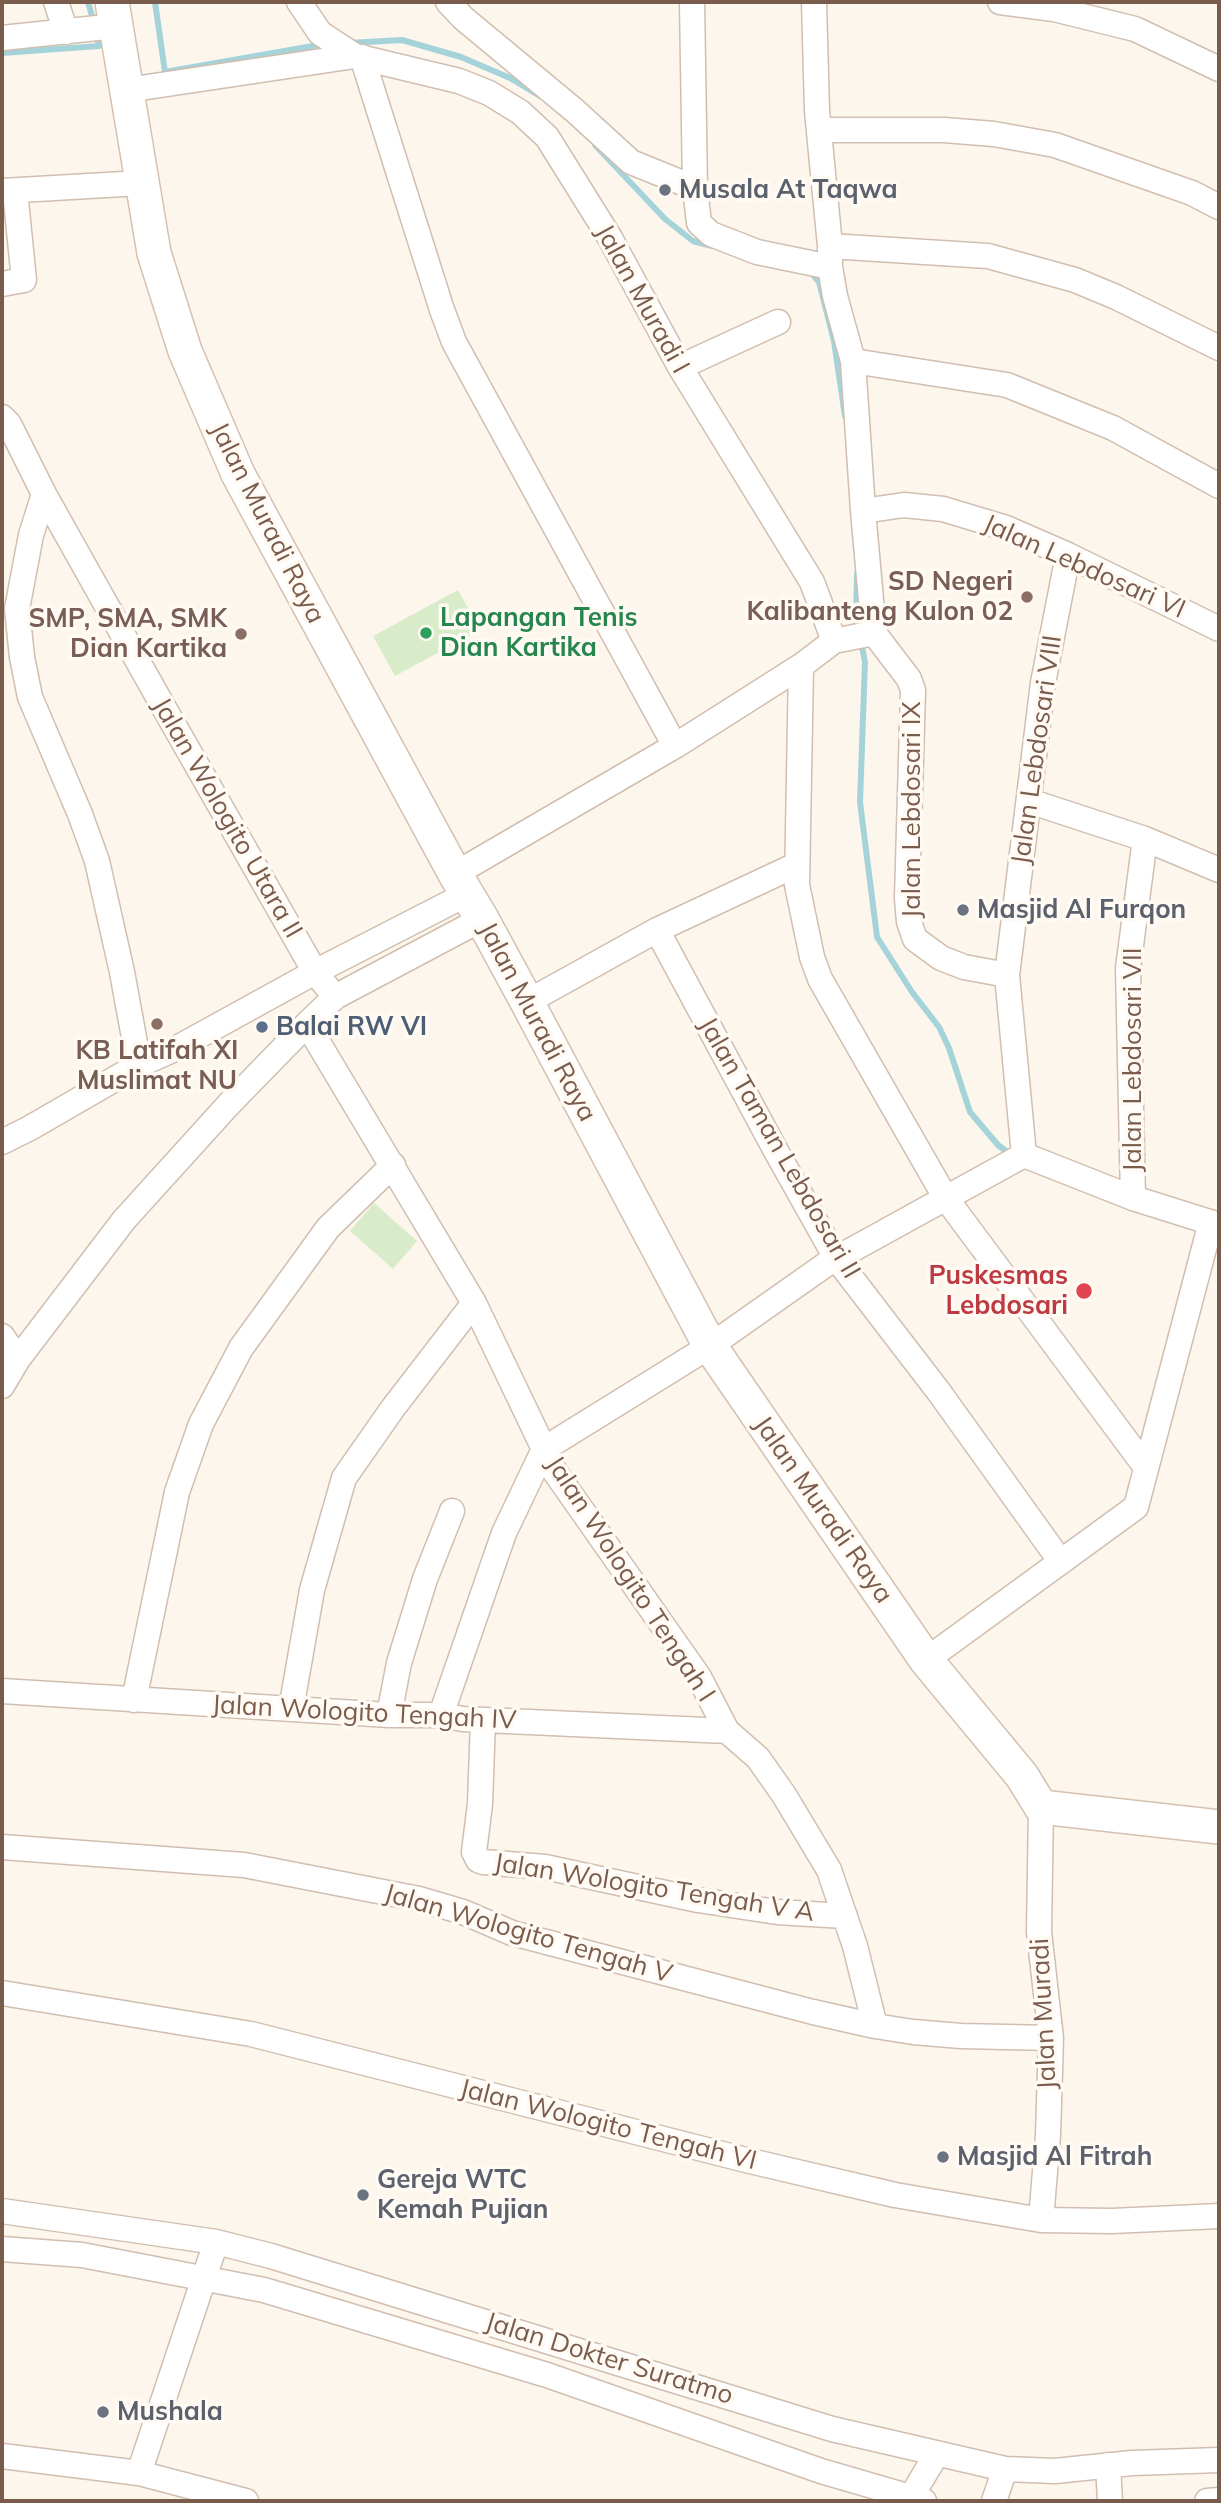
<!DOCTYPE html>
<html>
<head>
<meta charset="utf-8">
<style>
  body { margin:0 }
  #map { position:relative; width:1221px; height:2503px; overflow:hidden; background:#fdf6ec; font-family:Mulish,sans-serif }
  canvas { display:block }
  .frame { position:absolute; inset:0; border:4px solid #7a5c4d; pointer-events:none }
</style>
</head>
<body>
<div id="map">
<canvas width="1221" height="2503"></canvas>
<div class="frame"></div>
</div>
<script>
const g = document.querySelector('canvas').getContext('2d');
g.lineJoin = 'round';
function paint(path, color) {
  g.fillStyle = color;
  g.fill(path, 'evenodd');
}
function shape(rows) {
  const path = new Path2D();
  for (const r of rows) {
    path.moveTo(r[0], r[1]);
    for (let i = 2; i < r.length; i += 2) path.lineTo(r[i], r[i + 1]);
  }
  return path;
}
function stroke(path, color, width, dash) {
  g.strokeStyle = color;
  g.lineWidth = width;
  g.lineCap = dash ? 'butt' : 'round';
  g.setLineDash(dash || []);
  g.stroke(path);
}
function write(font, color, halo, rows, align = 'center') {
  g.font = font + ' Mulish,sans-serif';
  g.lineWidth = 7;
  g.setLineDash([]);
  g.textBaseline = 'middle';
  g.strokeStyle = halo;
  g.fillStyle = color;
  for (const [text, x, y, turn = 0] of rows) {
    g.save();
    g.translate(x, y);
    g.rotate((+turn || 0) * Math.PI / 180);
    g.textAlign = isNaN(turn) ? turn : align;
    if (halo) g.strokeText(text, 0, 0);
    g.fillText(text, 0, 0);
    g.restore();
  }
}
paint(shape([
  [458,590,480,630,395,676,373,636],
  [374,1203,417,1241,393,1269,350,1231]
]), '#d8ecc9');
stroke(shape([
  [88,2,94,23],
  [155,2,165,72,324,44],
  [349,43,402,40,461,57,510,78,540,96],
  [2,53,99,46,96,34],
  [595,145,665,219,693,241,712,246],
  [810,271,819,282,834,341,845,416],
  [857,573,856,621,859,632],
  [861,642,865,662,860,802,877,937,912,992,939,1027,949,1048,970,1112,998,1145,1011,1155]
]), '#a5d3da', 6);
const street = shape([
  [56,2,66,32],
  [299,2,320,33,355,56,459,81,489,93,520,112,547,137,610,238,680,367,812,582,834,641],
  [448,2,463,18,574,110,631,162,695,188,699,223,711,234,757,252,830,267],
  [692,2,695,188],
  [1000,2,1054,9,1135,29,1219,69],
  [2,38,116,26],
  [362,57,442,310,454,342,675,746],
  [127,90,355,56],
  [819,130,944,130,994,134,1055,145,1192,193,1219,207],
  [2,191,141,183],
  [830,246,988,256,1075,280,1116,297,1219,348],
  [2,284,24,280,15,191],
  [853,361,1007,385,1113,428,1219,486],
  [680,367,778,322],
  [2,417,9,424,44,494,163,706,315,972,335,997],
  [44,494,31,535,17,609,22,657,30,697,80,814,97,861,122,972,139,1065],
  [863,511,904,505,943,509,1006,528,1068,555,1219,629],
  [874,633,909,679,913,690,907,898,909,922,915,939,941,958,964,967,1007,975],
  [801,666,797,885,812,957,820,979,945,1197,1145,1466],
  [1029,801,1145,839,1219,870],
  [455,874,675,746,801,666,834,641,874,633,863,511,853,361,835,296,830,267,830,246,817,111,814,2],
  [657,930,776,1151,836,1258,939,1392,1061,1562],
  [527,1002,657,930,796,865],
  [307,1024,474,1303,555,1472,699,1677,727,1731,758,1758,784,1795,829,1870,855,1946,875,2026],
  [2,1142,30,1128,139,1065,177,1048,315,972,467,894],
  [1024,1155,1007,975,1043,683,1068,555],
  [1024,1155,1133,1198,1219,1225],
  [1133,1198,1128,968,1145,839],
  [2,1336,18,1359],
  [2,1386,18,1359,124,1220,230,1103,307,1024,335,997,482,919],
  [926,1660,1136,1507,1211,1222],
  [2,1691,389,1715,441,1715,463,1719,727,1731],
  [134,1700,177,1492,201,1424,241,1348,328,1228,393,1165],
  [291,1709,312,1590,344,1478,393,1408,474,1303],
  [389,1715,399,1663,425,1579,452,1511],
  [441,1715,504,1533,544,1449,710,1346,828,1263,1024,1155],
  [483,1720,480,1804,474,1852,478,1860,483,1862,545,1867,698,1900,777,1912,845,1916],
  [1041,1807,1039,1932,1051,2038,1048,2135,1041,2220],
  [2,1847,244,1865,419,1899,463,1912,512,1933,813,2012,875,2026,913,2032,961,2036,1051,2038],
  [2,1993,251,2034,746,2160,895,2195,1041,2220,1112,2221,1219,2216],
  [2,2211,216,2242,271,2256,832,2429,1005,2469,1055,2471,1132,2463,1219,2460],
  [2,2249,82,2255,264,2290,547,2375,821,2471,924,2501],
  [2,2456,139,2473,246,2501],
  [1108,2465,1110,2501],
  [139,2473,216,2242],
  [911,2497,936,2455],
  [994,2501,1005,2469],
  [1207,2501,1219,2500]
]);
const secondary = shape([
  [112,2,154,253,185,351,238,474,455,874,482,919,527,1002,710,1346,926,1660,1022,1776,1041,1807,1219,1827]
]);
stroke(street, '#d1beb0', 27);
stroke(secondary, '#d6c0b0', 36);
stroke(street, '#fff', 24);
stroke(secondary, '#fff', 33);
for (const [x, y, r, color] of [
  [665,190,7,"#6b7280"],
  [1027,597,7,"#8d6e63"],
  [426,633,7,"#2e9e5b"],
  [241,634,7,"#8d6e63"],
  [963,910,7,"#6b7280"],
  [157,1024,7,"#8d6e63"],
  [262,1027,7,"#5c6f8a"],
  [1084,1291,9,"#e0444e"],
  [943,2157,7,"#6b7280"],
  [363,2195,7,"#6b7280"],
  [103,2412,7,"#6b7280"]
]) {
  const dot = new Path2D();
  dot.arc(x, y, r, 0, 2 * Math.PI);
  g.fillStyle = color;
  g.fill(dot);
  stroke(dot, '#fffaf3', 2.5);
}
write('bold 26px', '#5b616d', '#fffaf3', [
  ["Musala At Taqwa",679,190],
  ["Masjid Al Furqon",977,910],
  ["Masjid Al Fitrah",957,2157],
  ["Gereja WTC",377,2180],
  ["Kemah Pujian",377,2210],
  ["Mushala",117,2412]
], 'left');
write('26px', '#7a5c4d', '#fffaf3', [
  ["Jalan Muradi I",642,299,61],
  ["Jalan Muradi Raya",267,523,63],
  ["Jalan Lebdosari VI",1084,567,24],
  ["Jalan Lebdosari VIII",1037,750,-82],
  ["Jalan Lebdosari IX",912,810,-90],
  ["Jalan Wologito Utara II",227,818,60],
  ["Jalan Muradi Raya",537,1022,62],
  ["Jalan Lebdosari VII",1133,1060,-90],
  ["Jalan Taman Lebdosari II",779,1148,60],
  ["Jalan Muradi Raya",823,1510,55],
  ["Jalan Wologito Tengah I",630,1579,57],
  ["Jalan Wologito Tengah IV",364,1713,3],
  ["Jalan Wologito Tengah V A",654,1888,9],
  ["Jalan Wologito Tengah V",528,1934,16],
  ["Jalan Muradi",1044,2014,-93],
  ["Jalan Wologito Tengah VI",608,2125,14],
  ["Jalan Dokter Suratmo",609,2359,17]
]);
write('bold 26px', '#785e54', '#fffaf3', [
  ["SD Negeri",1013,582],
  ["Kalibanteng Kulon 02",1013,612],
  ["SMP, SMA, SMK",227,619],
  ["Dian Kartika",227,649],
  ["KB Latifah XI",157,1051,"center"],
  ["Muslimat NU",157,1081,"center"]
], 'right');
write('bold 26px', '#27864d', '#fffaf3', [
  ["Lapangan Tenis",440,618],
  ["Dian Kartika",440,648]
], 'left');
write('bold 26px', '#4e5e75', '#fffaf3', [
  ["Balai RW VI",276,1027]
], 'left');
write('bold 26px', '#be3a42', '#fffaf3', [
  ["Puskesmas",1068,1276],
  ["Lebdosari",1068,1306]
], 'right');
</script>
</body>
</html>
